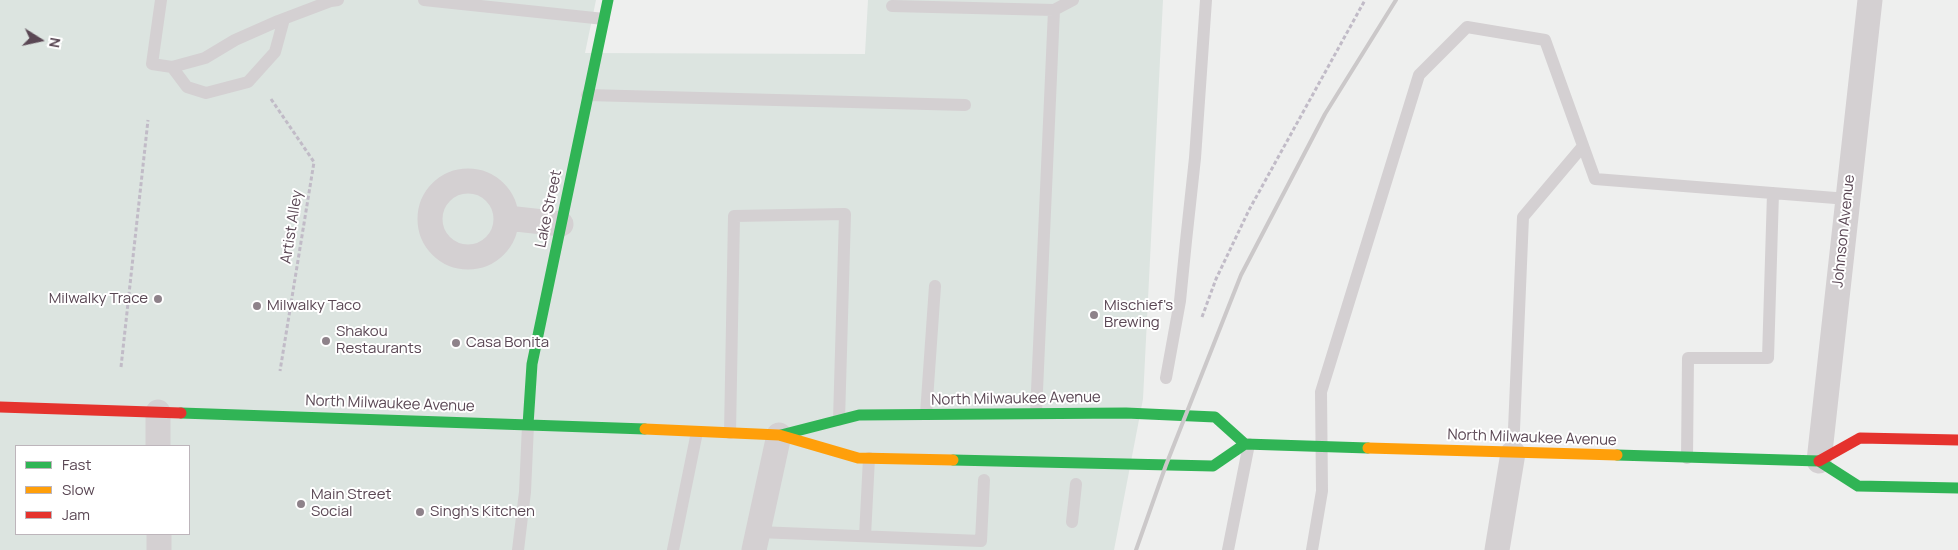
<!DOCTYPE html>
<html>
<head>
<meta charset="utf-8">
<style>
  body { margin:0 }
  #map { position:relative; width:1958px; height:550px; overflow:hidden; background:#eeefee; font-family:Manrope,sans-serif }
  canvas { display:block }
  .legend { position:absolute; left:15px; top:445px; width:175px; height:90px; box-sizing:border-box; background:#fff; border:1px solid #bdb5bb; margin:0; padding:6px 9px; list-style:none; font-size:15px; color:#5a4754 }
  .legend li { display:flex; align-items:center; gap:10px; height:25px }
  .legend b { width:25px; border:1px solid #bdb5bb }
  .north { position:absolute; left:15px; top:15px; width:50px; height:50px; -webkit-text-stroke:4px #fff; paint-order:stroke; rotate:100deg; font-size:14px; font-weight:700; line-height:20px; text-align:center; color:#5a4754 }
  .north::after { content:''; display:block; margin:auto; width:18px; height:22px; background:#5a4754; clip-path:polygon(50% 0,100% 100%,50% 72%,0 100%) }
</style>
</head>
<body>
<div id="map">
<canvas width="1958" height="550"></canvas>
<ul class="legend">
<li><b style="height:6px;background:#30b455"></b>Fast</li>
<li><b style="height:6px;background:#ff9f0a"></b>Slow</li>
<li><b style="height:6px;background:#e5322d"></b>Jam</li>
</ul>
<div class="north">N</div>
</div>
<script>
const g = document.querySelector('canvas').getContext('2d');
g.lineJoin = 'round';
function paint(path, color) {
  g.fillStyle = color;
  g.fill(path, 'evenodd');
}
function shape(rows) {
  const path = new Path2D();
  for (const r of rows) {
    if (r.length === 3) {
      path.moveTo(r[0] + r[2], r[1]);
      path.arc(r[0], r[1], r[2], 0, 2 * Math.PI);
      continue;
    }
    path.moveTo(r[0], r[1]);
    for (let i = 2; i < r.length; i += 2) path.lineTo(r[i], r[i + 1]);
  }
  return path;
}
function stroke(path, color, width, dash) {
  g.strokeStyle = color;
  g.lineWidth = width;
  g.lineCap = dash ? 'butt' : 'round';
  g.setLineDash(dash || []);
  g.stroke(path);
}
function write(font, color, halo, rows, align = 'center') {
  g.font = font + ' Manrope,sans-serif';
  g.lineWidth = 4;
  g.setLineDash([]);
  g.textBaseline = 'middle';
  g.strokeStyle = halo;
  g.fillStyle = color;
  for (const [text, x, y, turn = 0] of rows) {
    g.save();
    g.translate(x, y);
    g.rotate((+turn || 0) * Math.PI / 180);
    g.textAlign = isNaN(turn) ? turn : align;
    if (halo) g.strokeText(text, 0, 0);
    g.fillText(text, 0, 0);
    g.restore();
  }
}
paint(shape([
  [0,0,596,0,585,53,865,54,868,0,1163,0,1143,399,1114,550,0,550],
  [16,446,189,446,189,534,16,534]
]), '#dce4e0');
stroke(shape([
  [271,99,314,162,280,371],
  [1202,317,1216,279,1249,210,1365,0],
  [121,367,148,120]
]), '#c1bbc7', 3, [4, 2.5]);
stroke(shape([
  [161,0,152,64,172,67,205,58,235,40,278,21,331,1,338,0],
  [424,0,604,19],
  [892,6,1054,10],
  [172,67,187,87,206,93,248,82,275,52,284,19],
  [587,95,965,105],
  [1166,378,1180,301,1186,241,1195,158,1206,0],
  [1036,413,1054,10,1073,0],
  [926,414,935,286],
  [730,433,734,216,845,214,839,420],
  [1513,453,1523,217,1583,146],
  [1687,458,1688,358,1768,358,1773,193],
  [1072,522,1076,484],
  [758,532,981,541,984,480],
  [865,536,869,458],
  [518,550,525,492,528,425],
  [673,550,697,432],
  [1228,550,1249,444],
  [1312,550,1322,491,1321,392,1419,75,1467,27,1545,40,1595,179,1848,199]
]), '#d4d0d2', 12);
stroke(shape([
  [468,219,38],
  [507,218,561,224],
  [158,412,158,446],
  [1819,461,1870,0],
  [159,534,159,550],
  [754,550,779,435],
  [1497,550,1513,453]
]), '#d4d0d2', 25);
stroke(shape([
  [181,413,645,429],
  [528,425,532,364,608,0],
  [781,435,859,415,1126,413,1215,417,1245,444],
  [1617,455,1819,461,1858,486,1958,488],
  [953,460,1213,466,1245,444,1368,448]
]), '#30b455', 11);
stroke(shape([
  [645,429,779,435,858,458,953,460],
  [1368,448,1617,455]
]), '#ff9f0a', 11);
stroke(shape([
  [0,407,181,413],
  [1819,461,1860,438,1958,440]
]), '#e5322d', 11);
stroke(shape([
  [1136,550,1166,465,1241,275,1325,114,1396,0]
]), '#cbc8c9', 4);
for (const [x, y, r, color] of [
  [158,299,5,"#8e828a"],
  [257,306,5,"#8e828a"],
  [1094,315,5,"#8e828a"],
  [326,341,5,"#8e828a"],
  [456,343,5,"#8e828a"],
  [301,504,5,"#8e828a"],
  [420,512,5,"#8e828a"]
]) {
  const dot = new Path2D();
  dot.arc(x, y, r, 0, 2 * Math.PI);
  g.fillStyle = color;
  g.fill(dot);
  stroke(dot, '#fff', 2);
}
write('15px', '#5a4754', '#fff', [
  ["Lake Street",549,209,-78],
  ["Artist Alley",292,227,-81],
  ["Johnson Avenue",1844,231,-84],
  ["North Milwaukee Avenue",1016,399,-1],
  ["North Milwaukee Avenue",390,404,2],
  ["North Milwaukee Avenue",1532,438,2]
]);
write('15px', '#5a4754', '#fff', [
  ["Milwalky Trace",148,299,"right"],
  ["Milwalky Taco",267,306],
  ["Mischief's",1104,306],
  ["Brewing",1104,323],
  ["Shakou",336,332],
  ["Restaurants",336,349],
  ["Casa Bonita",466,343],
  ["Main Street",311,495],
  ["Social",311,512],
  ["Singh's Kitchen",430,512]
], 'left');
</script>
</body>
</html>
